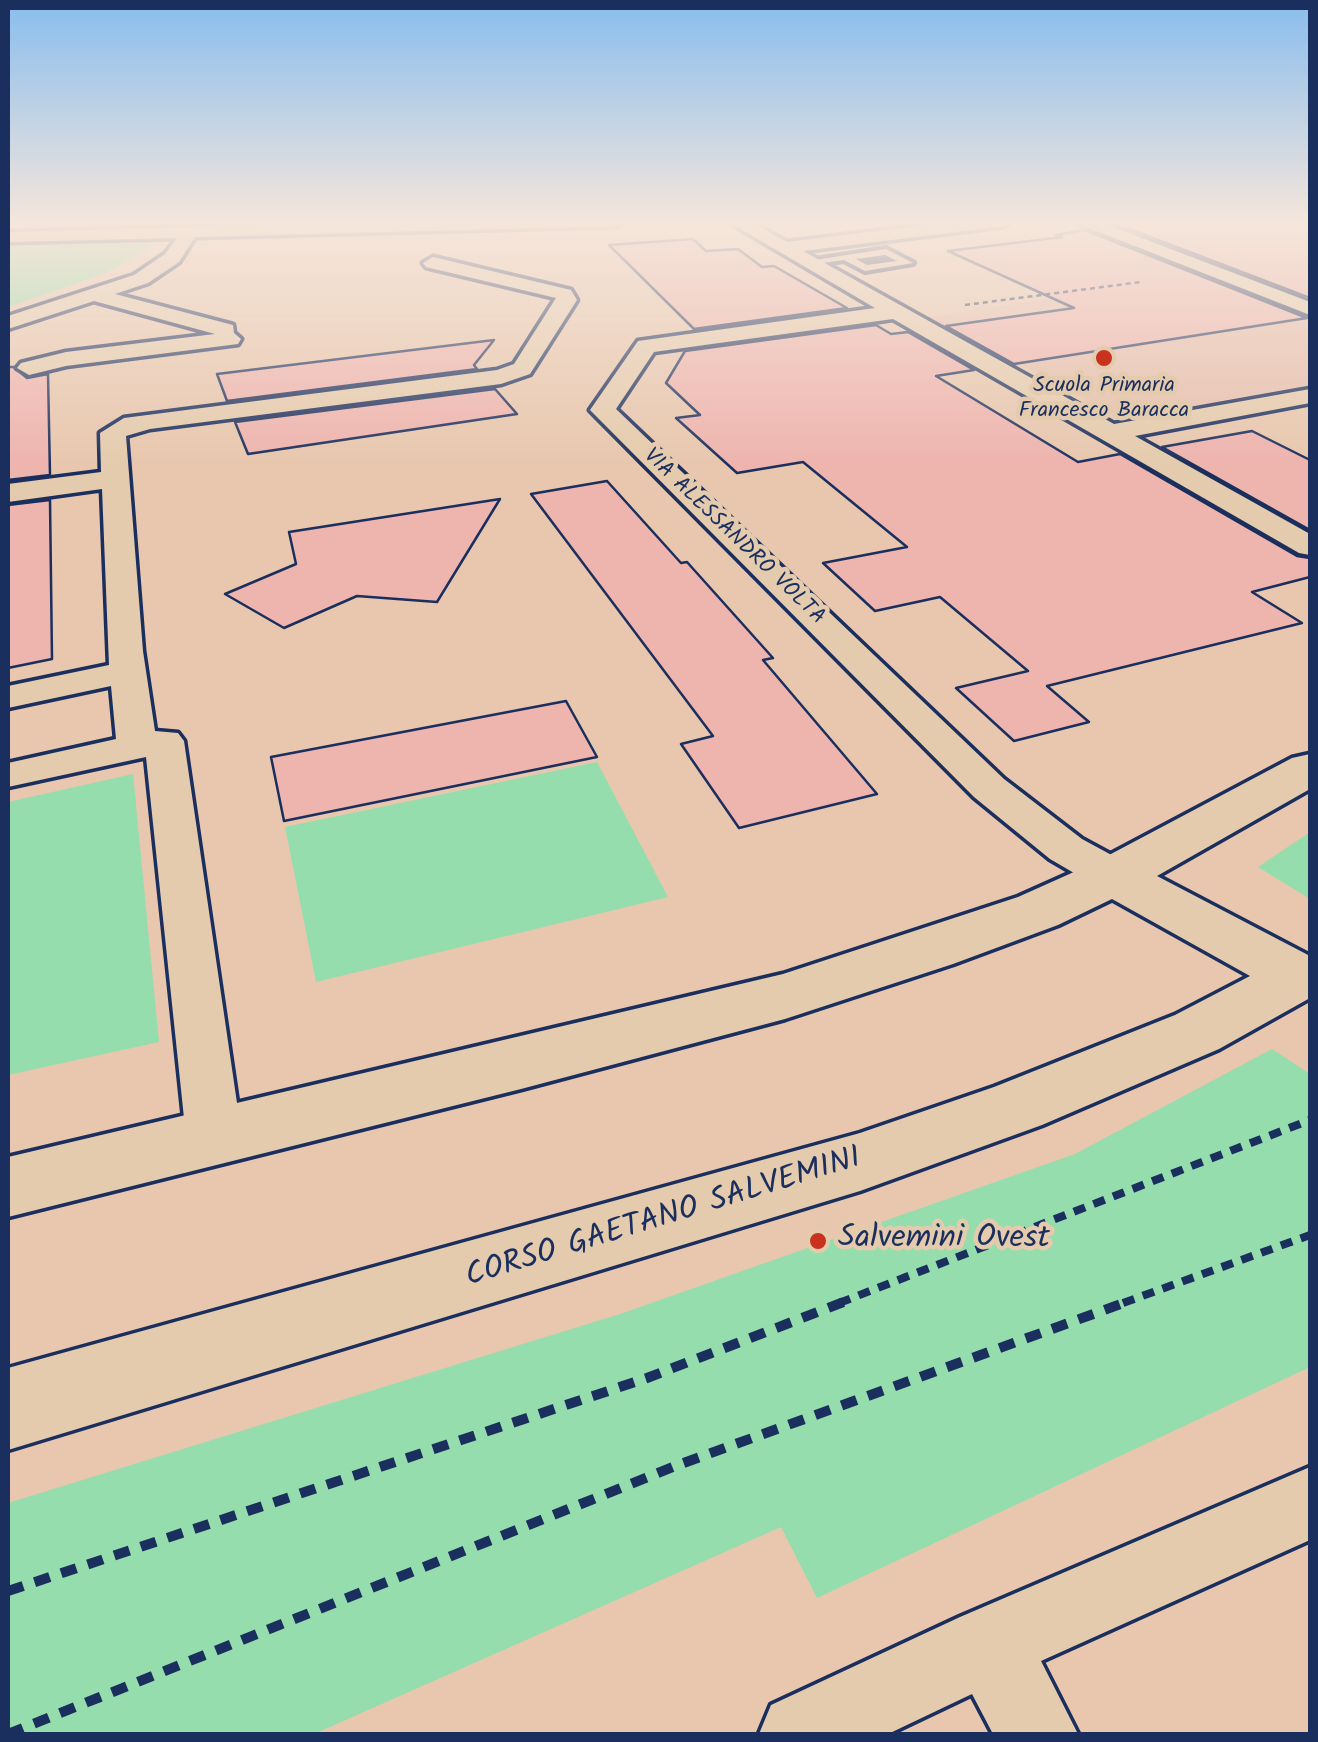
<!DOCTYPE html>
<html>
<head>
<meta charset="utf-8">
<style>
  body { margin:0 }
  #map { position:relative; width:1318px; height:1742px; overflow:hidden; background:#e8c7ae; font-family:Kalam,sans-serif }
  canvas { display:block }
  .frame { position:absolute; inset:0; border:10px solid #1b2f5e; pointer-events:none }
</style>
</head>
<body>
<div id="map">
<canvas width="1318" height="1742"></canvas>
<div class="frame"></div>
</div>
<script>
const g = document.querySelector('canvas').getContext('2d');
g.lineJoin = 'round';
function paint(path, color) {
  g.fillStyle = color;
  g.fill(path, 'evenodd');
}
function shape(rows) {
  const path = new Path2D();
  for (const r of rows) {
    path.moveTo(r[0], r[1]);
    for (let i = 2; i < r.length; i += 2) path.lineTo(r[i], r[i + 1]);
  }
  return path;
}
function stroke(path, color, width, dash) {
  g.strokeStyle = color;
  g.lineWidth = width;
  g.lineCap = dash ? 'butt' : 'round';
  g.setLineDash(dash || []);
  g.stroke(path);
}
function write(font, color, halo, rows, align = 'center') {
  g.font = font + ' Kalam,sans-serif';
  g.lineWidth = 9;
  g.setLineDash([]);
  g.textBaseline = 'middle';
  g.strokeStyle = halo;
  g.fillStyle = color;
  for (const [text, x, y, turn = 0] of rows) {
    g.save();
    g.translate(x, y);
    g.rotate((+turn || 0) * Math.PI / 180);
    g.textAlign = isNaN(turn) ? turn : align;
    if (halo) g.strokeText(text, 0, 0);
    g.fillText(text, 0, 0);
    g.restore();
  }
}
paint(shape([
  [1214,284,1310,321,1310,385,1119,419,1013,360,993,356,921,318,1067,296]
]), '#e6beac');
paint(shape([
  [157,238,146,250,104,274,8,307,8,243],
  [597,762,668,897,316,982,285,827],
  [133,774,159,1042,8,1075,8,802],
  [1310,832,1310,899,1258,867],
  [1272,1049,1310,1074,1310,1367,817,1598,781,1527,314,1734,8,1734,8,1503,620,1314,1075,1154]
]), '#95ddac');
const building = shape([
  [1145,221,1310,221,1310,298,1119,225,1145,221],
  [1085,230,1307,318,1014,364,946,326,1074,308,948,251,1062,237,1056,235,1085,230],
  [693,239,706,251,738,249,762,267,774,266,847,308,694,329,609,245,693,239],
  [876,325,891,334,908,332,974,370,936,376,1078,462,1120,454,1297,556,1310,558,1310,577,1252,592,1302,623,1047,686,1089,722,1014,741,956,688,1028,671,940,597,875,611,823,563,907,547,803,462,737,473,676,418,700,415,666,383,685,351,876,325],
  [494,340,474,365,477,369,227,401,217,374,494,340],
  [8,367,14,367,27,378,48,374,50,475,8,480,8,367],
  [495,389,517,414,248,454,235,422,495,389],
  [1252,431,1310,460,1310,530,1162,447,1252,431],
  [607,481,681,563,687,562,773,658,763,660,877,794,739,828,681,744,713,736,531,494,607,481],
  [500,499,437,602,357,596,284,628,225,594,296,564,289,532,500,499],
  [50,500,52,659,8,668,8,505,50,500],
  [566,701,597,757,284,821,271,757,566,701]
]);
paint(building, '#eeb4ae');
stroke(building, '#1b2f5e', 2.5);
const lane = shape([
  [886,249,913,263,865,271,844,260,807,265,802,262,886,249],
  [885,255,897,261,867,265,856,259,885,255]
]);
const street = shape([
  [408,221,627,221,618,226,195,237,179,262,148,283,115,294,233,325,234,333,241,339,238,344,66,366,29,375,17,368,21,363,66,352,215,334,94,301,8,329,8,316,134,275,165,254,177,238,8,242,8,232,408,221],
  [727,221,749,221,787,242,959,221,1013,221,1004,226,803,251,1114,424,1310,389,1310,403,1135,436,1310,534,1310,555,1299,553,893,319,654,352,616,409,1004,779,1082,839,1130,865,1137,876,1130,887,1114,891,1098,887,1050,859,974,797,590,410,638,341,875,308,727,221],
  [1071,221,1097,221,1310,302,1310,315,1071,221],
  [433,257,571,290,577,300,530,374,501,384,150,429,126,436,143,651,155,731,178,733,184,741,242,1137,234,1153,214,1160,194,1153,186,1137,146,757,8,787,8,763,116,739,111,686,8,708,8,686,109,665,102,489,8,502,8,484,101,472,100,433,124,418,497,370,514,364,556,298,426,267,423,263,433,257],
  [1310,1467,1310,1540,1041,1661,1078,1734,993,1734,972,1694,888,1734,759,1734,771,1705,960,1617,1310,1467]
]);
const secondary = shape([
  [1310,754,1310,789,1157,876,1310,956,1310,998,1219,1049,1042,1125,860,1191,8,1450,8,1368,860,1133,994,1087,1175,1015,1250,976,1112,899,1058,925,953,964,785,1019,521,1089,8,1217,8,1157,783,974,1018,897,1094,863,1292,758,1310,754]
]);
stroke(lane, '#1b2f5e', 8);
stroke(street, '#1b2f5e', 7);
stroke(secondary, '#1b2f5e', 7);
stroke(shape([
  [965,305,1141,282]
]), '#1b2f5e', 2.5, [5, 4]);
stroke(shape([
  [839,1303,1310,1120],
  [1123,1303,1310,1235]
]), '#1b2f5e', 8, [12, 9]);
stroke(shape([
  [8,1591,647,1378,846,1301],
  [8,1734,678,1465,1129,1301]
]), '#1b2f5e', 10, [16, 12]);
paint(lane, '#e5cbad');
paint(street, '#e5cbad');
paint(secondary, '#e5cbad');
const sky = g.createLinearGradient(0, 0, 0, 465);
sky.addColorStop(0, '#89bdee');
sky.addColorStop(0.48, '#f5e6db');
sky.addColorStop(1, '#f5e6db00');
g.fillStyle = sky;
g.fillRect(0, 0, 1318, 465);
for (const [x, y, r, color] of [
  [1104,358,10,"#c8321e"],
  [818,1241,10,"#c8321e"]
]) {
  const dot = new Path2D();
  dot.arc(x, y, r, 0, 2 * Math.PI);
  g.fillStyle = color;
  g.fill(dot);
  stroke(dot, '#e5cbad', 4);
}
write('22px', '#1b2f5e', '#e5cbad', [
  ["Scuola Primaria",1104,387],
  ["Francesco Baracca",1104,412]
]);
write('22px', '#1b2f5e', '#e5cbad', [
  ["VIA ALESSANDRO VOLTA",733,538,44]
]);
write('32px', '#1b2f5e', '#e5cbad', [
  ["CORSO GAETANO SALVEMINI",664,1220,-17]
]);
write('32px', '#1b2f5e', '#e5cbad', [
  ["Salvemini Ovest",838,1241]
], 'left');
</script>
</body>
</html>
